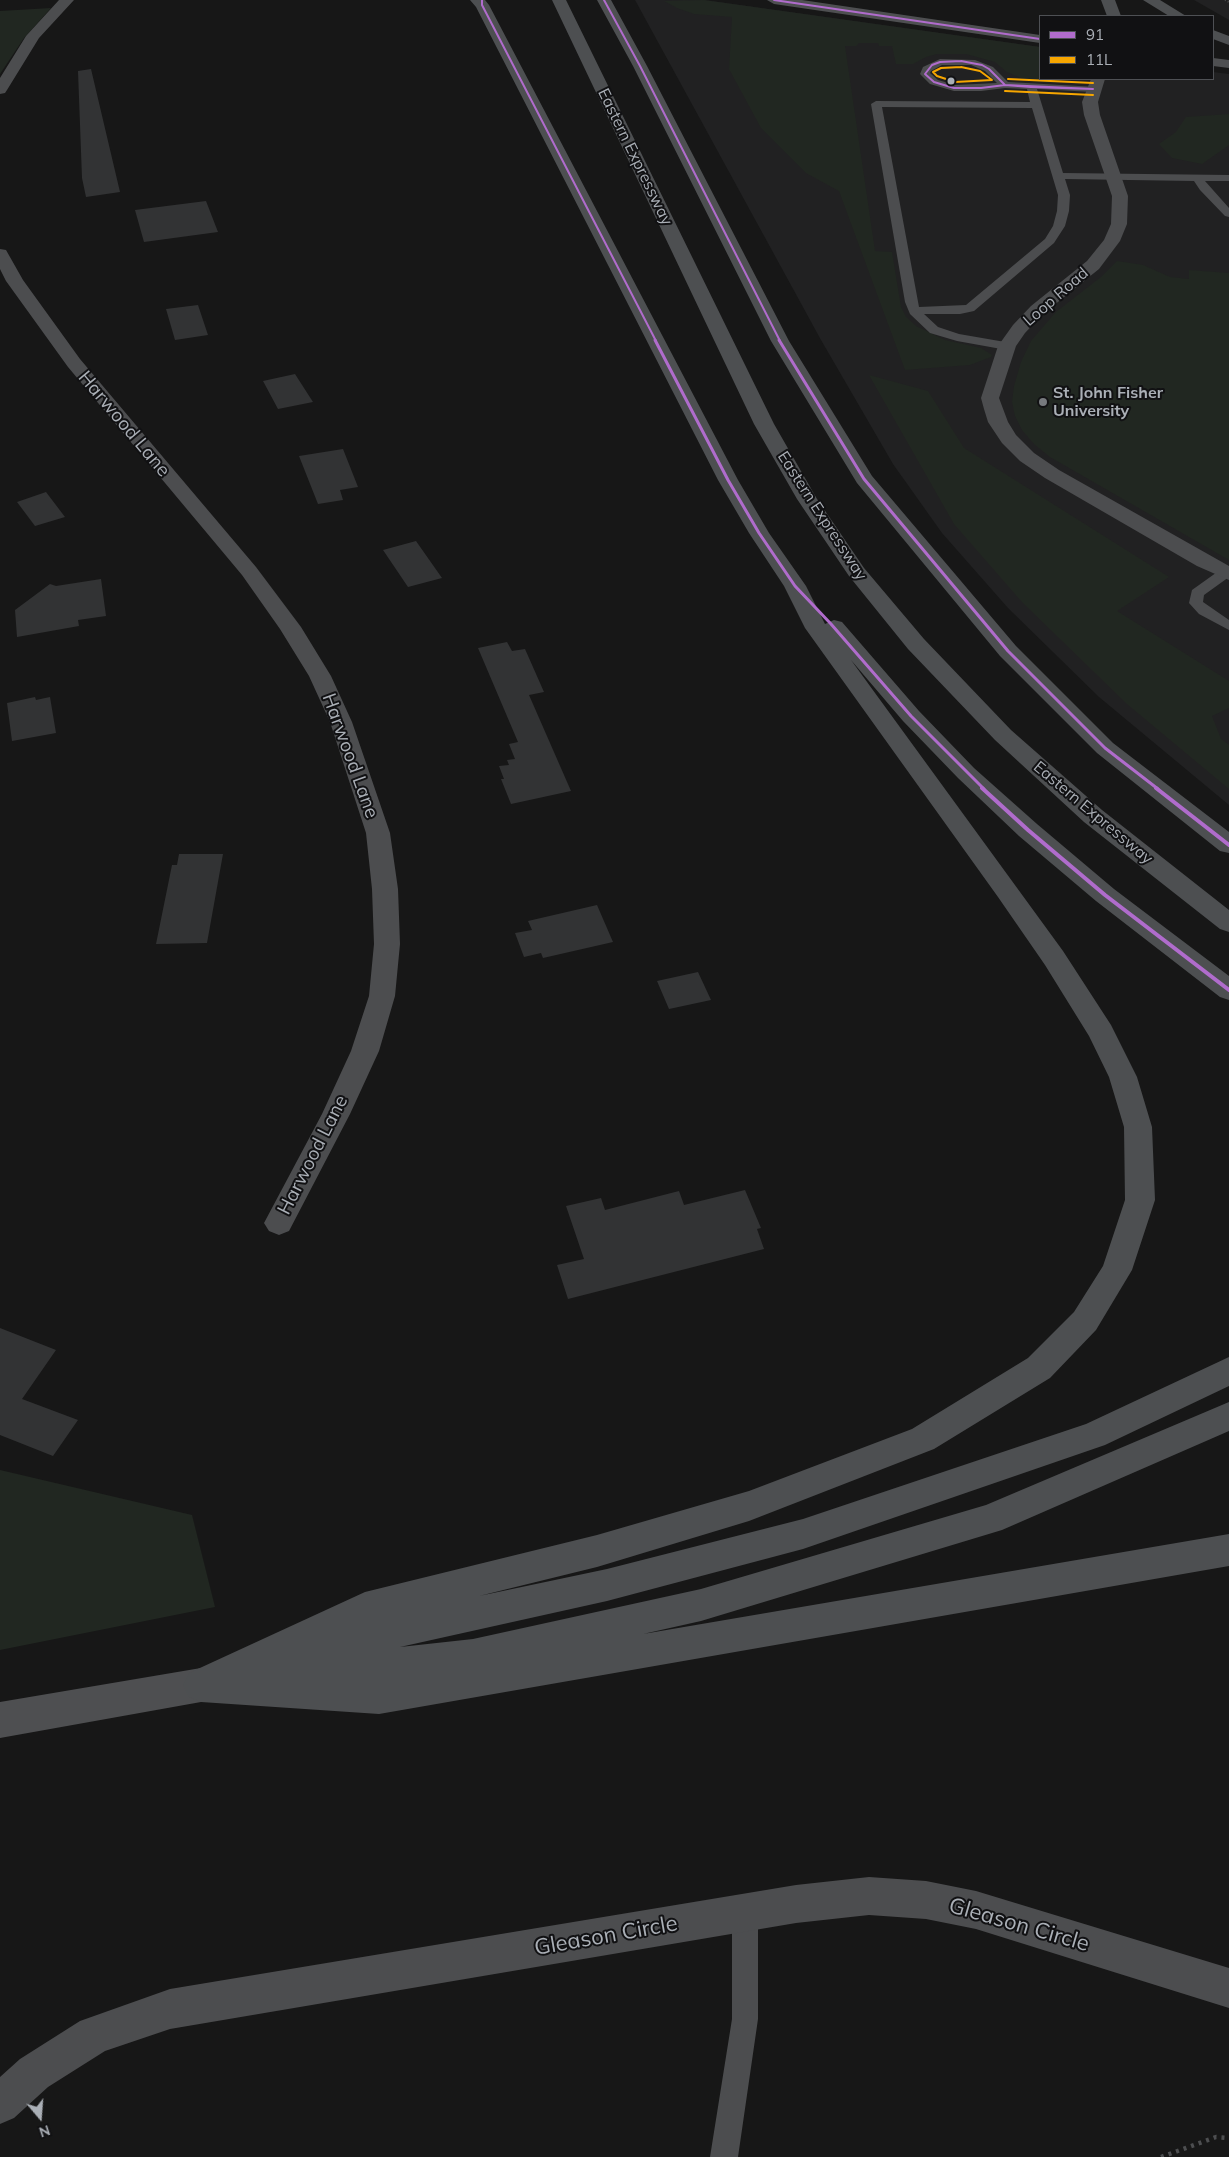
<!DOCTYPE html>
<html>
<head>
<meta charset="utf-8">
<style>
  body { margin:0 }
  #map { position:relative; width:1229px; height:2157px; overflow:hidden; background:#171717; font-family:Mulish,sans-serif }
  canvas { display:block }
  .legend { position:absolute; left:1039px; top:15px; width:175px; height:65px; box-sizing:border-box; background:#111113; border:1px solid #4e5054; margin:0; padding:6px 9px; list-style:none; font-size:15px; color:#aaafb6 }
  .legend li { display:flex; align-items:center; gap:10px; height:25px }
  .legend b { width:25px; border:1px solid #4e5054 }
  .north { position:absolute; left:15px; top:2092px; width:50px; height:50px; -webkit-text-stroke:4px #111113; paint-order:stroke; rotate:162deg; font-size:14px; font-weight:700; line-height:20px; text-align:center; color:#aaafb6 }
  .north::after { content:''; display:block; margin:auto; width:18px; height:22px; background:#aaafb6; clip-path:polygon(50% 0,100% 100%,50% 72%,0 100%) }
</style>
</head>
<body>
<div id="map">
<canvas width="1229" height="2157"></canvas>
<ul class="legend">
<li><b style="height:6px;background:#b06ccc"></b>91</li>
<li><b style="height:6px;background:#f7a600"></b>11L</li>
</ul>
<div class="north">N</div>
</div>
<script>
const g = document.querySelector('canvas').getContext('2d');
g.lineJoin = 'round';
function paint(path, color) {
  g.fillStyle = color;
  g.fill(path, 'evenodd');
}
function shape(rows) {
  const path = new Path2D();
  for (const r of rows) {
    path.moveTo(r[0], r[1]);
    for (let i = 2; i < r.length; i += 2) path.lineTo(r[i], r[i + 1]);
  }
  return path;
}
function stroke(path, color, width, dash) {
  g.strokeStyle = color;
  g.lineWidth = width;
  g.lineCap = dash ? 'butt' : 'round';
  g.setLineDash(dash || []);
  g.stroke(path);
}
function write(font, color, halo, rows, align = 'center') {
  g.font = font + ' Mulish,sans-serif';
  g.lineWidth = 4;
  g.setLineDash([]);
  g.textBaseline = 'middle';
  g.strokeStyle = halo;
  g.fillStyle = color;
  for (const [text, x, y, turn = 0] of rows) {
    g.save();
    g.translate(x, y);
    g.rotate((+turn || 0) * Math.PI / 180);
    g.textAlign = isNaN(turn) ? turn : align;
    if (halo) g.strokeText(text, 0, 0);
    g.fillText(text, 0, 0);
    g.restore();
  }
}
paint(shape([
  [635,0,704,0,1040,47,1040,79,1213,79,1213,72,1229,74,1229,805,1099,697,1008,608,942,533,893,464,821,340],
  [1194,0,1229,0,1229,20]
]), '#212122');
paint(shape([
  [704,0,1040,47,1040,79,1065,79,1054,81,1054,83,1028,81,1007,72,995,62,966,54,937,54,926,57,913,64,896,64,892,46,879,46,878,43,859,43,856,46,845,46,875,251,892,252,901,307,906,317,916,326,945,340,981,348,992,355,991,357,970,365,905,370,839,191,806,173,761,128,729,69,732,17,694,14,677,8,664,1],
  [51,8,24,38,0,74,0,11],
  [1229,114,1229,145,1202,164,1172,158,1159,144,1176,132,1186,117],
  [1117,261,1143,265,1170,277,1189,279,1189,270,1229,273,1229,560,1050,457,1034,444,1022,430,1015,416,1012,402,1014,386,1021,362,1031,341,1056,312,1101,277],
  [869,375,928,391,964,448,1169,577,1117,611,1229,681,1229,708,1212,716,1221,739,1229,745,1229,789,1127,704,1022,602,954,524],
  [0,1470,192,1515,215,1607,0,1650]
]), '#212721');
paint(shape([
  [91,69,120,192,86,197,82,178,78,71],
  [206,201,218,232,144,242,135,210],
  [198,305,208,335,175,340,166,309],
  [295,374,313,402,278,409,263,381],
  [343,449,358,487,340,490,343,500,318,504,299,456],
  [46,492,65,517,35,526,17,502],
  [416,541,442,578,408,587,383,550],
  [101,579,106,616,78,620,79,626,17,637,15,610,50,584,56,586],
  [507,642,512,651,525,649,544,692,529,695,571,791,511,804,501,779,504,779,499,766,509,765,507,760,515,759,509,744,518,742,478,648],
  [35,697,36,700,50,697,56,733,12,741,7,703],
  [179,854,223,854,207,943,156,944,172,865,177,865],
  [597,905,613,942,543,958,541,953,524,957,515,933,532,930,528,921],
  [698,972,711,1000,669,1009,657,981],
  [745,1190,761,1228,757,1229,764,1249,568,1299,557,1265,584,1259,566,1206,601,1198,605,1210,679,1191,684,1205],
  [0,1328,56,1350,22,1399,78,1420,53,1456,0,1435]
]), '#323334');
stroke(shape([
  [1225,0,1229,2]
]), '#4d4e50', 2, [1, 2]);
stroke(shape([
  [1161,2157,1216,2137,1229,2138]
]), '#4d4e50', 4.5, [3, 5]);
paint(shape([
  [940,59,975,60,993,67,1008,82,1097,87,1097,91,1093,92,1037,89,1063,173,1229,175,1229,181,1205,181,1229,208,1229,217,1225,216,1200,190,1194,181,1065,179,1070,195,1069,211,1065,226,1054,243,974,311,960,314,924,314,938,327,959,334,1011,343,1013,346,1011,349,1007,350,957,341,930,333,910,314,905,302,871,104,876,101,1030,102,1027,89,1005,88,981,91,954,91,930,84,920,74,923,67,940,59],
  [942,65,971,65,985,71,997,83,955,85,938,80,930,73,931,71,942,65],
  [882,107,1032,108,1058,195,1057,211,1053,226,1045,239,966,305,919,307,882,107],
  [1225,569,1229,570,1229,577,1204,595,1203,602,1229,620,1229,630,1199,614,1189,603,1192,590,1220,570,1225,569],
  [745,1899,754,1903,758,1912,758,2019,738,2157,710,2157,732,2019,732,1912,736,1903,745,1899]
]), '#4c4d4f');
paint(shape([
  [59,0,74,0,39,38,7,90,5,93,0,94,0,78,26,36,59,0],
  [1091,79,1105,79,1098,102,1100,115,1128,196,1127,224,1120,241,1099,269,1043,314,1025,333,1016,346,999,398,1008,422,1016,435,1034,453,1059,470,1229,566,1229,580,1197,566,1045,478,1020,461,1002,443,988,422,984,409,981,398,998,346,1013,325,1031,306,1087,261,1104,240,1111,224,1112,196,1084,115,1082,102,1091,79],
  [0,249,6,250,23,280,80,359,256,567,301,627,331,676,352,722,390,833,398,889,400,944,395,996,379,1051,350,1114,289,1231,279,1235,269,1231,264,1223,322,1114,351,1051,369,996,374,944,372,889,366,833,330,722,309,676,280,629,242,575,68,367,6,281,0,269,0,249],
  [869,1877,926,1881,976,1891,1229,1968,1229,2008,976,1929,926,1919,869,1915,796,1923,170,2029,105,2051,48,2087,14,2118,0,2124,0,2077,20,2059,80,2021,170,1989,796,1885,869,1877]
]), '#4c4d4f');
paint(shape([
  [767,0,802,0,1040,35,1040,43,774,4,767,0],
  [1213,58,1229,60,1229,68,1213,66,1213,58],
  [201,1668,213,1673,219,1685,213,1697,201,1702,0,1738,0,1702,201,1668]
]), '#4e4f51');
paint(shape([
  [470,0,485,0,489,5,738,480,769,533,806,586,825,624,834,620,842,622,919,711,974,768,1037,824,1114,889,1229,976,1229,1000,1220,997,1096,901,1019,836,958,778,903,721,851,660,1063,951,1111,1025,1137,1077,1152,1127,1155,1200,1132,1270,1096,1330,1050,1378,934,1449,749,1521,597,1567,479,1596,607,1569,803,1519,1086,1424,1229,1357,1229,1386,1105,1445,803,1549,607,1601,400,1647,473,1639,701,1589,986,1505,1229,1402,1229,1431,1002,1530,701,1621,643,1634,1229,1534,1229,1566,379,1714,201,1702,189,1697,183,1685,189,1673,365,1592,597,1535,749,1491,912,1429,1028,1358,1074,1312,1103,1266,1125,1200,1124,1127,1109,1077,1089,1036,1045,965,998,897,805,628,784,586,749,533,718,480,476,7,470,0],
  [552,0,566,0,774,424,817,499,864,568,924,639,1011,730,1102,810,1229,910,1229,932,1220,929,1084,822,995,740,908,649,849,576,797,499,754,424,552,0],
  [597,0,611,0,647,66,789,341,872,476,1016,646,1113,743,1229,832,1229,853,1220,851,1097,753,1000,656,857,483,771,341,633,66,597,0],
  [1101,0,1115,0,1121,16,1107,16,1101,0],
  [1143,0,1160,0,1186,16,1169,16,1143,0],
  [1213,30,1229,36,1229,45,1213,39,1213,30]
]), '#4d4f51');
stroke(shape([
  [482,0,482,5,656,341],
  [604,0,640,66,780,341],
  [774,0,1040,39],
  [961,61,982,65,989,69,1005,85,981,88,954,88,934,82,925,74,932,65,940,62,961,61],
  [961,61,982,65,989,69,1005,85,981,88,954,88,934,82,925,74,932,65,940,62,961,61],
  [1005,85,1093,89,1031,87,1005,85],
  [1005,85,1093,89,1031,87,1005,85]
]), '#b06ccc', 2);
stroke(shape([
  [655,340,728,480,759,533,795,586,831,624,911,716,984,789],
  [779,340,864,479,1008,651,1105,748,1158,789]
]), '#b06ccc', 3);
stroke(shape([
  [982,788,1028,830,1105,895,1229,990],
  [1156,788,1229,845]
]), '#b06ccc', 4);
stroke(shape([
  [961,67,980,71,992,80,955,82,937,76,933,72,941,68,961,67],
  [1008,79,1093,83],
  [1005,91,1093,95]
]), '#f7a600', 2);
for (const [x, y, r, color] of [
  [951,81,4.5,"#aaafb6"],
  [1043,402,5,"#777a7e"]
]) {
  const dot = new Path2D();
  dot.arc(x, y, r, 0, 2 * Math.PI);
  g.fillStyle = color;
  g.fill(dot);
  stroke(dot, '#111113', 2);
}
write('16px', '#aaafb6', '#111113', [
  ["Eastern Expressway",635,157,64],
  ["Loop Road",1056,297,-41],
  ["Eastern Expressway",822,516,57],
  ["Eastern Expressway",1093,813,40]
]);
write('bold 16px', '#aaafb6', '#111113', [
  ["St. John Fisher",1053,393],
  ["University",1053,411]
], 'left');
write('19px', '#aaafb6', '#111113', [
  ["Harwood Lane",124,424,50],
  ["Harwood Lane",350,756,70],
  ["Harwood Lane",313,1155,-63]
]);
write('22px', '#aaafb6', '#111113', [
  ["Gleason Circle",1019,1925,16],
  ["Gleason Circle",606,1936,-10]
]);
</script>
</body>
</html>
